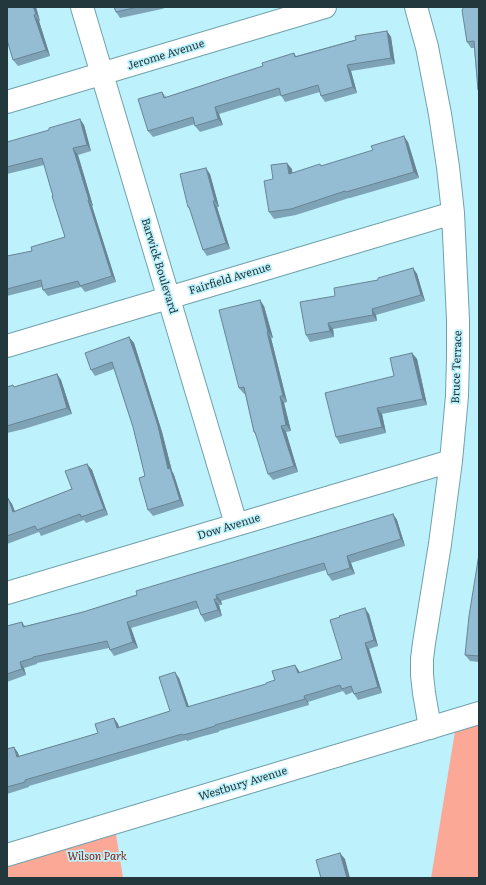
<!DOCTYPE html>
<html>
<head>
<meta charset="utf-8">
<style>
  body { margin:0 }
  #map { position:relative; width:486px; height:885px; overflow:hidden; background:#bdf1fc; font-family:Literata,serif }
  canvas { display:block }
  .frame { position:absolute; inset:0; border:8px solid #23383c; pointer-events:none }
</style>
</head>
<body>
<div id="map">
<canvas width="486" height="885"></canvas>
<div class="frame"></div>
</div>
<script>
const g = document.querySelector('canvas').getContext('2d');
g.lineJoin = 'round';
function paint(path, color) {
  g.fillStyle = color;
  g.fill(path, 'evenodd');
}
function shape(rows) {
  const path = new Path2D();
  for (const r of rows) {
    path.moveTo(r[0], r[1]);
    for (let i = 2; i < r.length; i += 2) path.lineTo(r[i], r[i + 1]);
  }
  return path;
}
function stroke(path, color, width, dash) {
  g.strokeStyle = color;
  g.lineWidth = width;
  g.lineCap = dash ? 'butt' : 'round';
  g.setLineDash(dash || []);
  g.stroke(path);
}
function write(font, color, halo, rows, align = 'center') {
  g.font = font + ' Literata,serif';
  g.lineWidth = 3.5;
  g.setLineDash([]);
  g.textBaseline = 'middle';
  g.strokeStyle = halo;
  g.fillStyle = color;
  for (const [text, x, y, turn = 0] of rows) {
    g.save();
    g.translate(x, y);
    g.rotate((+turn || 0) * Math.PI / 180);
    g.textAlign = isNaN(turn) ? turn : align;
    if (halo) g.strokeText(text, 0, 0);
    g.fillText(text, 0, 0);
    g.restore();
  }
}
paint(shape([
  [479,718,479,878,431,878,456,725],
  [115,828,123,878,7,878,7,864]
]), '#fba897');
const minor = shape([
  [82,7,236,524],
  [416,7,427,47,440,114,448,167,453,213,458,320,458,358,457,396,451,461,440,544,424,643,422,659,422,675,424,693,430,728],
  [7,102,325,7],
  [7,346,453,213],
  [7,593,451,461]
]);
const secondary = shape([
  [7,855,479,713]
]);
stroke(minor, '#70a1ab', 24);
stroke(secondary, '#70a1ab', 24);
stroke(minor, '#fff', 22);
stroke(secondary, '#fff', 22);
paint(shape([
  [36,7,40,21,39,21,50,56,18,66,13,60],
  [114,7,167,7,162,9,120,18,116,12],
  [479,7,479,91,478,90,474,48,471,48,467,42,463,9],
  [387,31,391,37,395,64,351,71,357,93,325,102,321,96,320,92,285,102,281,95,219,114,223,125,200,132,195,126,195,124,153,137,148,131,162,92,166,97,263,66,294,53,296,56],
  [84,125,91,151,78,155,93,206,92,206,116,282,85,292,81,287,48,296,43,290,42,287,7,296,7,256,32,251,65,237,44,165,7,174,7,142],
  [408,142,419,178,350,198,349,198,296,215,274,219,269,212,273,179,292,169,292,173,322,166],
  [210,174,219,207,217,207,230,249,207,256,203,250,190,210,188,207],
  [413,268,417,274,425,301,376,315,377,321,333,329,334,337,310,342,306,335,335,296],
  [264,306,273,338,271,338,287,402,284,403,291,431,286,432,298,472,273,480,268,474,257,437,254,432,245,394,244,394,239,388],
  [129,337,134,343,144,375,162,432,172,471,174,475,184,506,153,516,148,510,145,476,133,427,114,369,95,376,91,370],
  [412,353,417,359,427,405,382,414,386,433,340,444,336,437,394,376],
  [57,374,61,380,72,414,24,429,7,433,7,387,15,387],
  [87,464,92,470,108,515,86,523,84,520,41,536,39,532,7,544,7,498,12,504,15,511,72,489],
  [393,514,397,520,405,546,351,563,355,574,332,581,328,575,326,570,221,601,222,605,219,605,222,616,205,622,201,615,199,608,131,628,138,648,114,656,110,650,109,648,37,663,37,664,24,668,26,675,7,682,7,626,22,622,25,626,83,612,303,541],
  [479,554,479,662,470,661,465,655],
  [369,614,378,646,369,649,382,693,358,700,354,694,353,692,346,695,343,691,308,702,309,705,219,731,219,732,200,737,187,741,186,740,29,786,29,787,7,794,7,749,14,747,18,753,19,756,85,737,98,733,114,718,118,724,119,727,170,711,179,678,189,707,266,684,275,680,295,665,299,671,300,673,342,659]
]), '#7fa3b6');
paint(shape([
  [33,7,36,7,40,21,36,14],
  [34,15,39,21,50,56,46,50],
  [387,31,391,37,395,64,391,58],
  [347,65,351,71,357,93,353,87],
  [215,107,219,114,223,125,218,119],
  [80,119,84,125,91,151,87,145],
  [404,136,408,142,419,178,414,172],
  [73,148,78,155,93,206,89,200],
  [287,163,292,169,293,180,289,174],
  [206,168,210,174,219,207,215,201],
  [88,200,92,206,116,282,112,276],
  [213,201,217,207,230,249,226,243],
  [413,268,417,274,425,301,421,295],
  [260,300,264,306,273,338,268,332],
  [372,309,376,315,377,321,373,315],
  [328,323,333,329,334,337,330,331],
  [267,332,271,338,287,402,283,396],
  [129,337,134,343,144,375,162,432,172,471,174,475,184,506,180,500,168,469],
  [412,353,417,359,427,405,423,399],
  [57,374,61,380,72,414,67,408],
  [280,396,284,403,291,431,286,425],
  [377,408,382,414,386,433,382,427],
  [281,426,286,432,298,472,294,466],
  [87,464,92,470,108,515,104,509],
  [8,498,12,504,17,518,13,512],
  [393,514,397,520,405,546,401,539],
  [347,556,351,563,355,574,350,568],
  [216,595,221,601,222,605,217,599],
  [214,599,219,605,222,616,218,610],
  [365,608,369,614,378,646,374,640],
  [127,622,131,628,138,648,133,642],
  [365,643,369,649,382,693,378,687],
  [20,662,24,668,26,675,22,669],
  [295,665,299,671,302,679,298,673],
  [175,672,179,678,191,713,187,707],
  [304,696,308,702,309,705,305,699],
  [114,718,118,724,121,734,117,728],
  [14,747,18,753,21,763,17,757],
  [340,853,345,859,350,878,347,878]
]), '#688494');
const building = shape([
  [7,7,33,7,36,14,34,15,46,50,13,60,7,40,7,7],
  [114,7,138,7,116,12,114,7],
  [463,7,479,7,479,90,478,90,474,41,467,42,462,10,463,9,463,7],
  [387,31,391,58,347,65,353,87,321,96,318,85,281,96,279,88,215,107,218,119,195,126,193,117,148,131,138,99,162,92,164,98,222,79,263,66,262,63,294,53,295,57,356,40,355,36,387,31],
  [80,119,87,145,73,148,89,200,88,200,112,276,80,286,78,281,43,290,41,280,7,289,7,256,32,251,31,247,65,237,52,196,53,196,42,158,7,167,7,142,49,130,49,128,80,119],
  [404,136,414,172,346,192,345,191,291,209,269,212,264,181,273,179,271,165,287,163,289,174,320,164,321,166,373,150,371,146,404,136],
  [206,168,215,201,213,201,226,243,203,250,189,207,188,207,180,174,206,168],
  [413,268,421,295,372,309,373,315,328,323,330,331,306,335,300,302,335,296,334,288,378,280,378,278,413,268],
  [260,300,268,332,267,332,283,396,280,396,286,425,281,426,294,466,268,474,255,432,254,432,244,387,239,388,219,310,260,300],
  [129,337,140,369,158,426,168,469,170,468,180,500,148,510,139,478,145,476,133,427,112,362,91,370,85,353,129,337],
  [412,353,423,399,377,408,382,427,336,437,325,393,394,376,390,358,412,353],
  [57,374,67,408,20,422,7,426,7,387,13,385,14,387,57,374],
  [87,464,104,509,81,517,80,514,37,530,35,526,7,536,7,498,8,498,13,512,72,489,65,471,87,464],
  [393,514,401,539,347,556,350,568,328,575,324,563,216,595,217,599,214,599,218,610,201,615,196,601,127,622,133,642,110,650,107,641,33,657,33,658,20,662,22,669,7,674,7,626,22,622,23,627,83,612,137,595,136,591,303,541,393,514],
  [479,554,479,656,465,655,469,616,479,554],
  [365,608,374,640,365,643,378,687,354,694,351,686,342,689,340,685,304,696,305,699,215,725,215,726,195,732,183,735,182,734,25,780,25,782,7,787,7,749,14,747,17,757,85,737,98,733,95,724,114,718,117,728,170,711,159,677,175,672,187,707,266,684,266,683,275,680,272,671,295,665,298,673,342,659,330,620,340,617,339,616,365,608],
  [340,853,347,878,321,878,316,860,340,853]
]);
paint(building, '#94bdd4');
stroke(building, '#688494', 1);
write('11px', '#23383c', '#bdf1fc', [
  ["Jerome Avenue",166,55,-17],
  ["Barwick Boulevard",159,266,73],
  ["Fairfield Avenue",230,279,-17],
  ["Bruce Terrace",457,367,-88],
  ["Dow Avenue",229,527,-17],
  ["Westbury Avenue",243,784,-17]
]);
write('italic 11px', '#842211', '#bdf1fc', [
  ["Wilson Park",97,857]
]);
</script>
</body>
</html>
